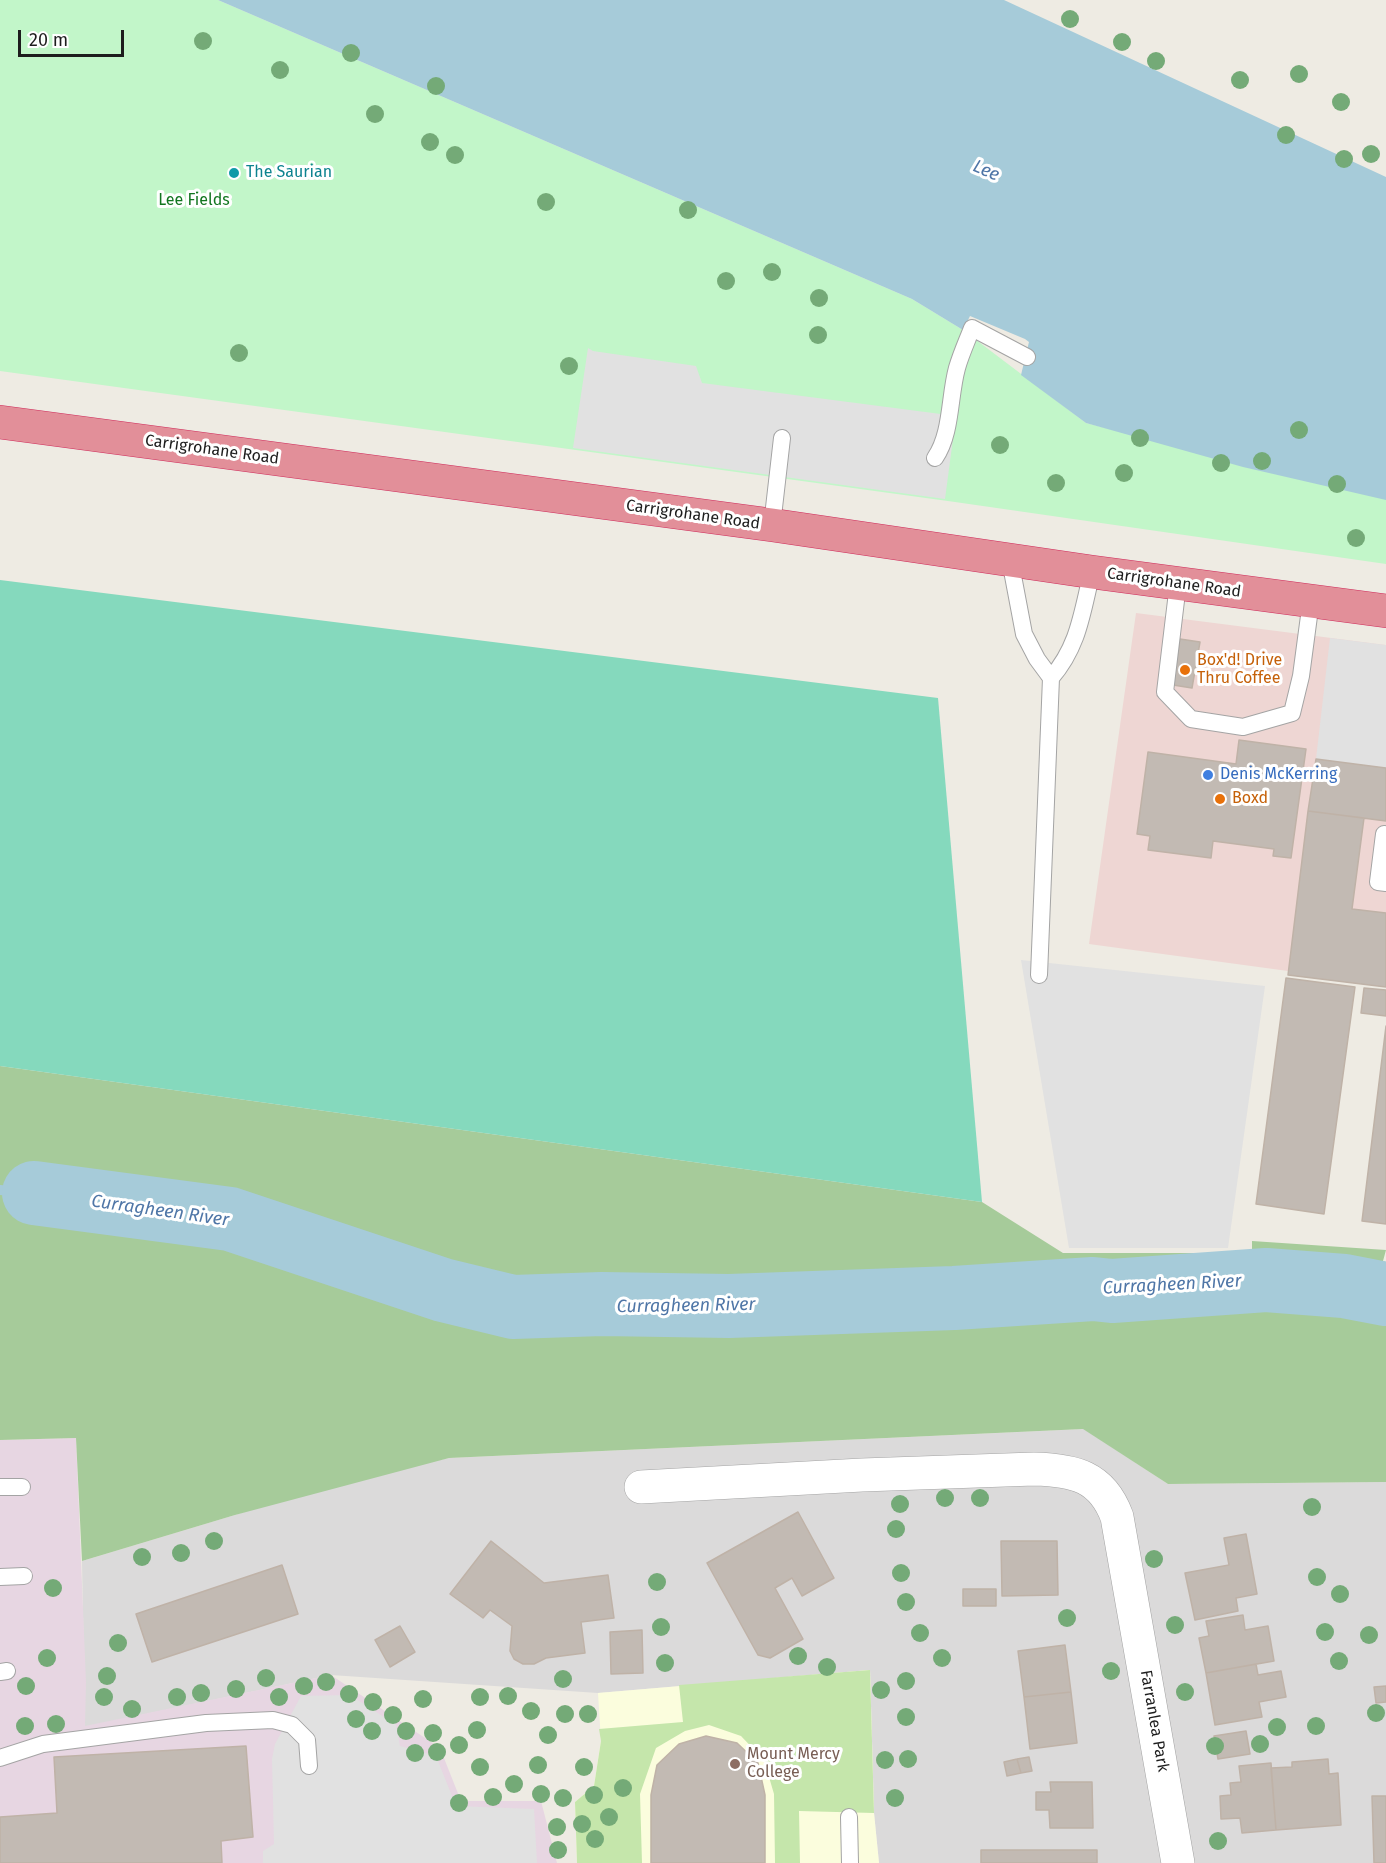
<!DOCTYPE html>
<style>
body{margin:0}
#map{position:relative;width:1386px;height:1863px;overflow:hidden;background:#eeebe3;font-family:"Fira Sans",sans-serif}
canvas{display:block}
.scale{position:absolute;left:18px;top:30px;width:106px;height:27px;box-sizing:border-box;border:3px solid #1d1d1d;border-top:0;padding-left:8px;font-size:18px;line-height:21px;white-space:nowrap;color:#1d1d1d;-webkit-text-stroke:4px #fff;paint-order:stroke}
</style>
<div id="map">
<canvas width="1386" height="1863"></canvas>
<div class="scale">20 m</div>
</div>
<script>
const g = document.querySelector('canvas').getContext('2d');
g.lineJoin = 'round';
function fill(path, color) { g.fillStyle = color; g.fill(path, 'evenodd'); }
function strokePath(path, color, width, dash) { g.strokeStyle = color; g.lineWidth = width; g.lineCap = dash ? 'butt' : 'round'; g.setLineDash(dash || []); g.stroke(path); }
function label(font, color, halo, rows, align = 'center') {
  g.font = font + ' "Fira Sans",sans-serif'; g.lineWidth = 6; g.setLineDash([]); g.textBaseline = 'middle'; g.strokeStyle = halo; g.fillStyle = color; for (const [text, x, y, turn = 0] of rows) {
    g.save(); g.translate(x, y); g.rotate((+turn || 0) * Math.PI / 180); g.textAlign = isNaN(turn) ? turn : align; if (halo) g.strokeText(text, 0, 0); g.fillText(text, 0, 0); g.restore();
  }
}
fill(new Path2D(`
 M1084,1429L1168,1484L1386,1482V1863H879L874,1813L870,1670L598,1693L331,1675L85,1727L82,1561L235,1515L337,1481L449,1458Z`), '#dbdada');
fill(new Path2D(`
 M1136,613L1386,645V987L1288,971L1089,944Z`), '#eed6d3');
fill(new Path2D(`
 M76,1438L86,1682L85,1726L331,1675L440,1748L461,1801H541L557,1863H0V1440Z`), '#e7d6e2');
fill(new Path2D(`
 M870,1670L874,1813L879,1863H577L575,1802L594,1786L601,1741L598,1693Z`), '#fbfddd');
fill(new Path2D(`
 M870,1670L874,1813L799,1811L800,1863H775L774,1794L764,1760L741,1736L709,1725L685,1731L656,1748L640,1794L642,1863H577L575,1802L594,1786L601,1741L599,1729L683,1722L679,1685Z`), '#c5e6ab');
fill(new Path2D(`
 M0,1066L982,1202L1063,1253H1252V1241L1386,1250L1383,1261L1386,1262V1482L1168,1484L1083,1429L449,1458L235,1515L82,1561L76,1438L0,1440Z`), '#a6cb9a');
fill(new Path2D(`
 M0,0H218L912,299L963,330L1086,423L1386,499V564L955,502L0,371Z`), '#c2f6c9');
fill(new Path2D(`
 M0,580L938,698L982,1202L0,1066Z`), '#85d9bd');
fill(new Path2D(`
 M588,348L593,351L696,366L702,383L956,416L945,499L573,448Z
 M1330,638L1386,645V768L1316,759Z
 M1021,960L1265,986L1228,1248H1069Z
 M350,1695L396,1725L400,1746L436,1756L456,1806L534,1809L537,1863H263V1851L274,1844L272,1759L275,1744L301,1696Z`), '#e1e1e1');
fill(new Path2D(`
 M218,0H1004L1386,177V500L1243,467L1086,423L1021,375L1029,342L1025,339L970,316L963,330L912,299Z`), '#a6cbd9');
strokePath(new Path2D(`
 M0,1190L34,1193`), '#a6cbd9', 10);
strokePath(new Path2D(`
 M34,1193L230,1219L443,1290L513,1307L602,1304L729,1306L954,1298L1093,1289L1112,1291L1266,1280L1344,1286L1386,1294`), '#a6cbd9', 64);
const building = new Path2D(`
 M1180,639L1200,642L1192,688L1173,685Z
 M1239,740L1306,749L1291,858L1273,856L1274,849L1213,841L1211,858L1148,850L1150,836L1137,834L1148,752L1236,764Z
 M1316,759L1386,768V821L1308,811Z
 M1308,811L1364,818L1352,909L1386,913V987L1288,975Z
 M1286,978L1355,987L1324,1214L1256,1204Z
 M1364,988L1386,990V1016L1361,1013Z
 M1386,1026V1224L1362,1221Z
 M798,1512L834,1578L802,1596L792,1578L775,1588L803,1639L770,1658L758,1655L707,1563Z
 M1246,1534L1257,1594L1236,1598L1238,1611L1195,1620L1185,1573L1229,1565L1224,1538Z
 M491,1541L544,1583L608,1575L614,1618L581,1622L585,1653L546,1658L534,1664H523L514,1659L510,1651L512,1626L490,1610L483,1618L450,1594Z
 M1001,1541H1057L1058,1595L1002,1596Z
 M282,1565L298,1614L152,1662L136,1614Z
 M963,1589H996V1606H963Z
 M1243,1615L1245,1630L1268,1626L1274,1661L1206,1673L1199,1638L1209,1636L1206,1621Z
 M400,1626L415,1652L390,1667L375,1640Z
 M642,1630L643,1673L611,1674L610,1632Z
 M1065,1645L1071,1692L1024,1697L1018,1651Z
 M1256,1664L1258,1675L1281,1671L1286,1697L1259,1702L1262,1717L1215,1725L1206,1673Z
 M1386,1686V1702L1376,1703L1374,1687Z
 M1071,1692L1077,1743L1030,1749L1024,1697Z
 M1246,1731L1250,1754L1218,1759L1214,1736Z
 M706,1736L737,1743L758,1763L765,1795V1863H651V1795L657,1765L679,1744Z
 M246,1746L253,1837L221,1841L222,1863H0V1817L57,1813L54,1757Z
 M1029,1757L1032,1771L1021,1773L1017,1759Z
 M1017,1759L1021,1773L1007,1776L1004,1762Z
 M1328,1759L1329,1774L1338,1773L1341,1825L1276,1830L1271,1768L1292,1767V1762Z
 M1271,1763L1276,1830L1242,1833L1240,1818L1221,1819L1220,1796L1231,1795L1230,1783L1241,1782L1239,1766Z
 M1050,1782H1092L1093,1828H1050L1049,1810H1036V1792H1051Z
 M1372,1796H1386V1863H1374Z
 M981,1850H1097V1863H981Z`);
fill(building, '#c2bab3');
strokePath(building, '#bfb2a7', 1.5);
const lane = new Path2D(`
 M935,458C952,433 949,397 957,368C961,354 967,341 972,328L1027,357
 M772,525L782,438
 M1010,560L1024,634L1037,659L1051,678
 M1178,584L1165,692L1191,719L1243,727L1292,713L1301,676L1311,601
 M1384,834L1378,882L1386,883
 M1039,975L1051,678C1079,646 1082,612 1092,572
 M0,1487H22
 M0,1577L24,1576
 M0,1672L7,1671
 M0,1758L43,1744L206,1723L273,1720L292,1725L307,1740L309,1766
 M849,1817L850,1863`);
const street = new Path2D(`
 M641,1487L862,1475L1034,1469C1074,1470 1102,1476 1117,1517L1178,1863`);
const highway = new Path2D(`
 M0,422L772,525L1092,572L1386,611`);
strokePath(lane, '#a4a4a4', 18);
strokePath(street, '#a4a4a4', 34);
strokePath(highway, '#cf2d5c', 34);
strokePath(lane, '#fff', 16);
strokePath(street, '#fff', 33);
strokePath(highway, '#e28f99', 33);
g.fillStyle = '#74aa77';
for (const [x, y] of [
 [1070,19],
 [203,41],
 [1122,42],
 [351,53],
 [1156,61],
 [280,70],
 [1299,74],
 [1240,80],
 [436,86],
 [1341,102],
 [375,114],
 [1286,135],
 [430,142],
 [1371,154],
 [455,155],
 [1344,159],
 [546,202],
 [688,210],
 [772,272],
 [726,281],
 [819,298],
 [818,335],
 [239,353],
 [569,366],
 [1299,430],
 [1140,438],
 [1000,445],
 [1262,461],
 [1221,463],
 [1124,473],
 [1056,483],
 [1337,484],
 [1356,538],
 [945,1498],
 [980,1498],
 [900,1504],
 [1312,1507],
 [896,1529],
 [214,1541],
 [181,1553],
 [142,1557],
 [1154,1559],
 [901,1573],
 [1317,1577],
 [657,1582],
 [53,1588],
 [1340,1594],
 [906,1602],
 [1067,1618],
 [1175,1625],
 [661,1627],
 [1325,1632],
 [920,1633],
 [1369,1635],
 [118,1643],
 [798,1656],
 [47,1658],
 [942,1658],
 [1339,1661],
 [665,1663],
 [827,1667],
 [1111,1671],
 [107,1676],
 [266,1678],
 [563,1679],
 [906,1681],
 [326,1682],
 [26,1686],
 [304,1686],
 [236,1689],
 [881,1690],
 [1185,1692],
 [201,1693],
 [349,1694],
 [508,1696],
 [104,1697],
 [177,1697],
 [279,1697],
 [480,1697],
 [423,1699],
 [373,1702],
 [132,1709],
 [531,1711],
 [1376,1713],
 [565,1714],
 [588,1714],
 [393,1715],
 [906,1717],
 [356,1719],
 [56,1724],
 [25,1726],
 [1316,1726],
 [1277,1727],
 [477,1730],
 [372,1731],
 [406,1731],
 [433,1733],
 [548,1735],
 [1260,1744],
 [459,1745],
 [1215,1746],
 [437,1752],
 [415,1753],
 [908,1759],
 [885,1760],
 [538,1765],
 [480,1767],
 [584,1767],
 [514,1784],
 [623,1788],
 [541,1794],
 [594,1795],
 [493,1797],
 [563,1798],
 [895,1798],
 [459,1803],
 [609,1817],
 [582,1824],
 [557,1827],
 [595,1839],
 [1218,1841],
 [558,1850]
]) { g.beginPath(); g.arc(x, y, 9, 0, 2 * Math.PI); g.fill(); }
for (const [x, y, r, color] of [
 [234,173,6,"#0f9aa8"],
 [1185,670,6,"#e8710a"],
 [1208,775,6,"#3f7fe0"],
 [1220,799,6,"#e8710a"],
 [735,1764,6,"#8d6e63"]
]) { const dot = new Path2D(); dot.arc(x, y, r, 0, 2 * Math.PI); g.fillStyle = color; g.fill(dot); strokePath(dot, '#fff', 2); }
label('16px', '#0d838f', '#fff', [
 ["The Saurian",246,173]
], 'left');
label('16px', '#11751f', '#fff', [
 ["Lee Fields",194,201]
]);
label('16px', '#1d1d1d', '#fff', [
 ["Carrigrohane Road",212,450,8],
 ["Carrigrohane Road",693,515,8],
 ["Carrigrohane Road",1174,583,8],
 ["Farranlea Park",1154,1721,80]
]);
label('16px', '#c56008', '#fff', [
 ["Box'd! Drive",1197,661],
 ["Thru Coffee",1197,679],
 ["Boxd",1232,799]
], 'left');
label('16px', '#366cbe', '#fff', [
 ["Denis McKerring",1220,775]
], 'left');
label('16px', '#785e54', '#fff', [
 ["Mount Mercy",747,1755],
 ["College",747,1773]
], 'left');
label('italic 18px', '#4f76a7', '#fff', [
 ["Lee",986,171,23],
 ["Curragheen River",160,1211,8],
 ["Curragheen River",1172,1285,-3],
 ["Curragheen River",686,1306,-1]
]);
</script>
